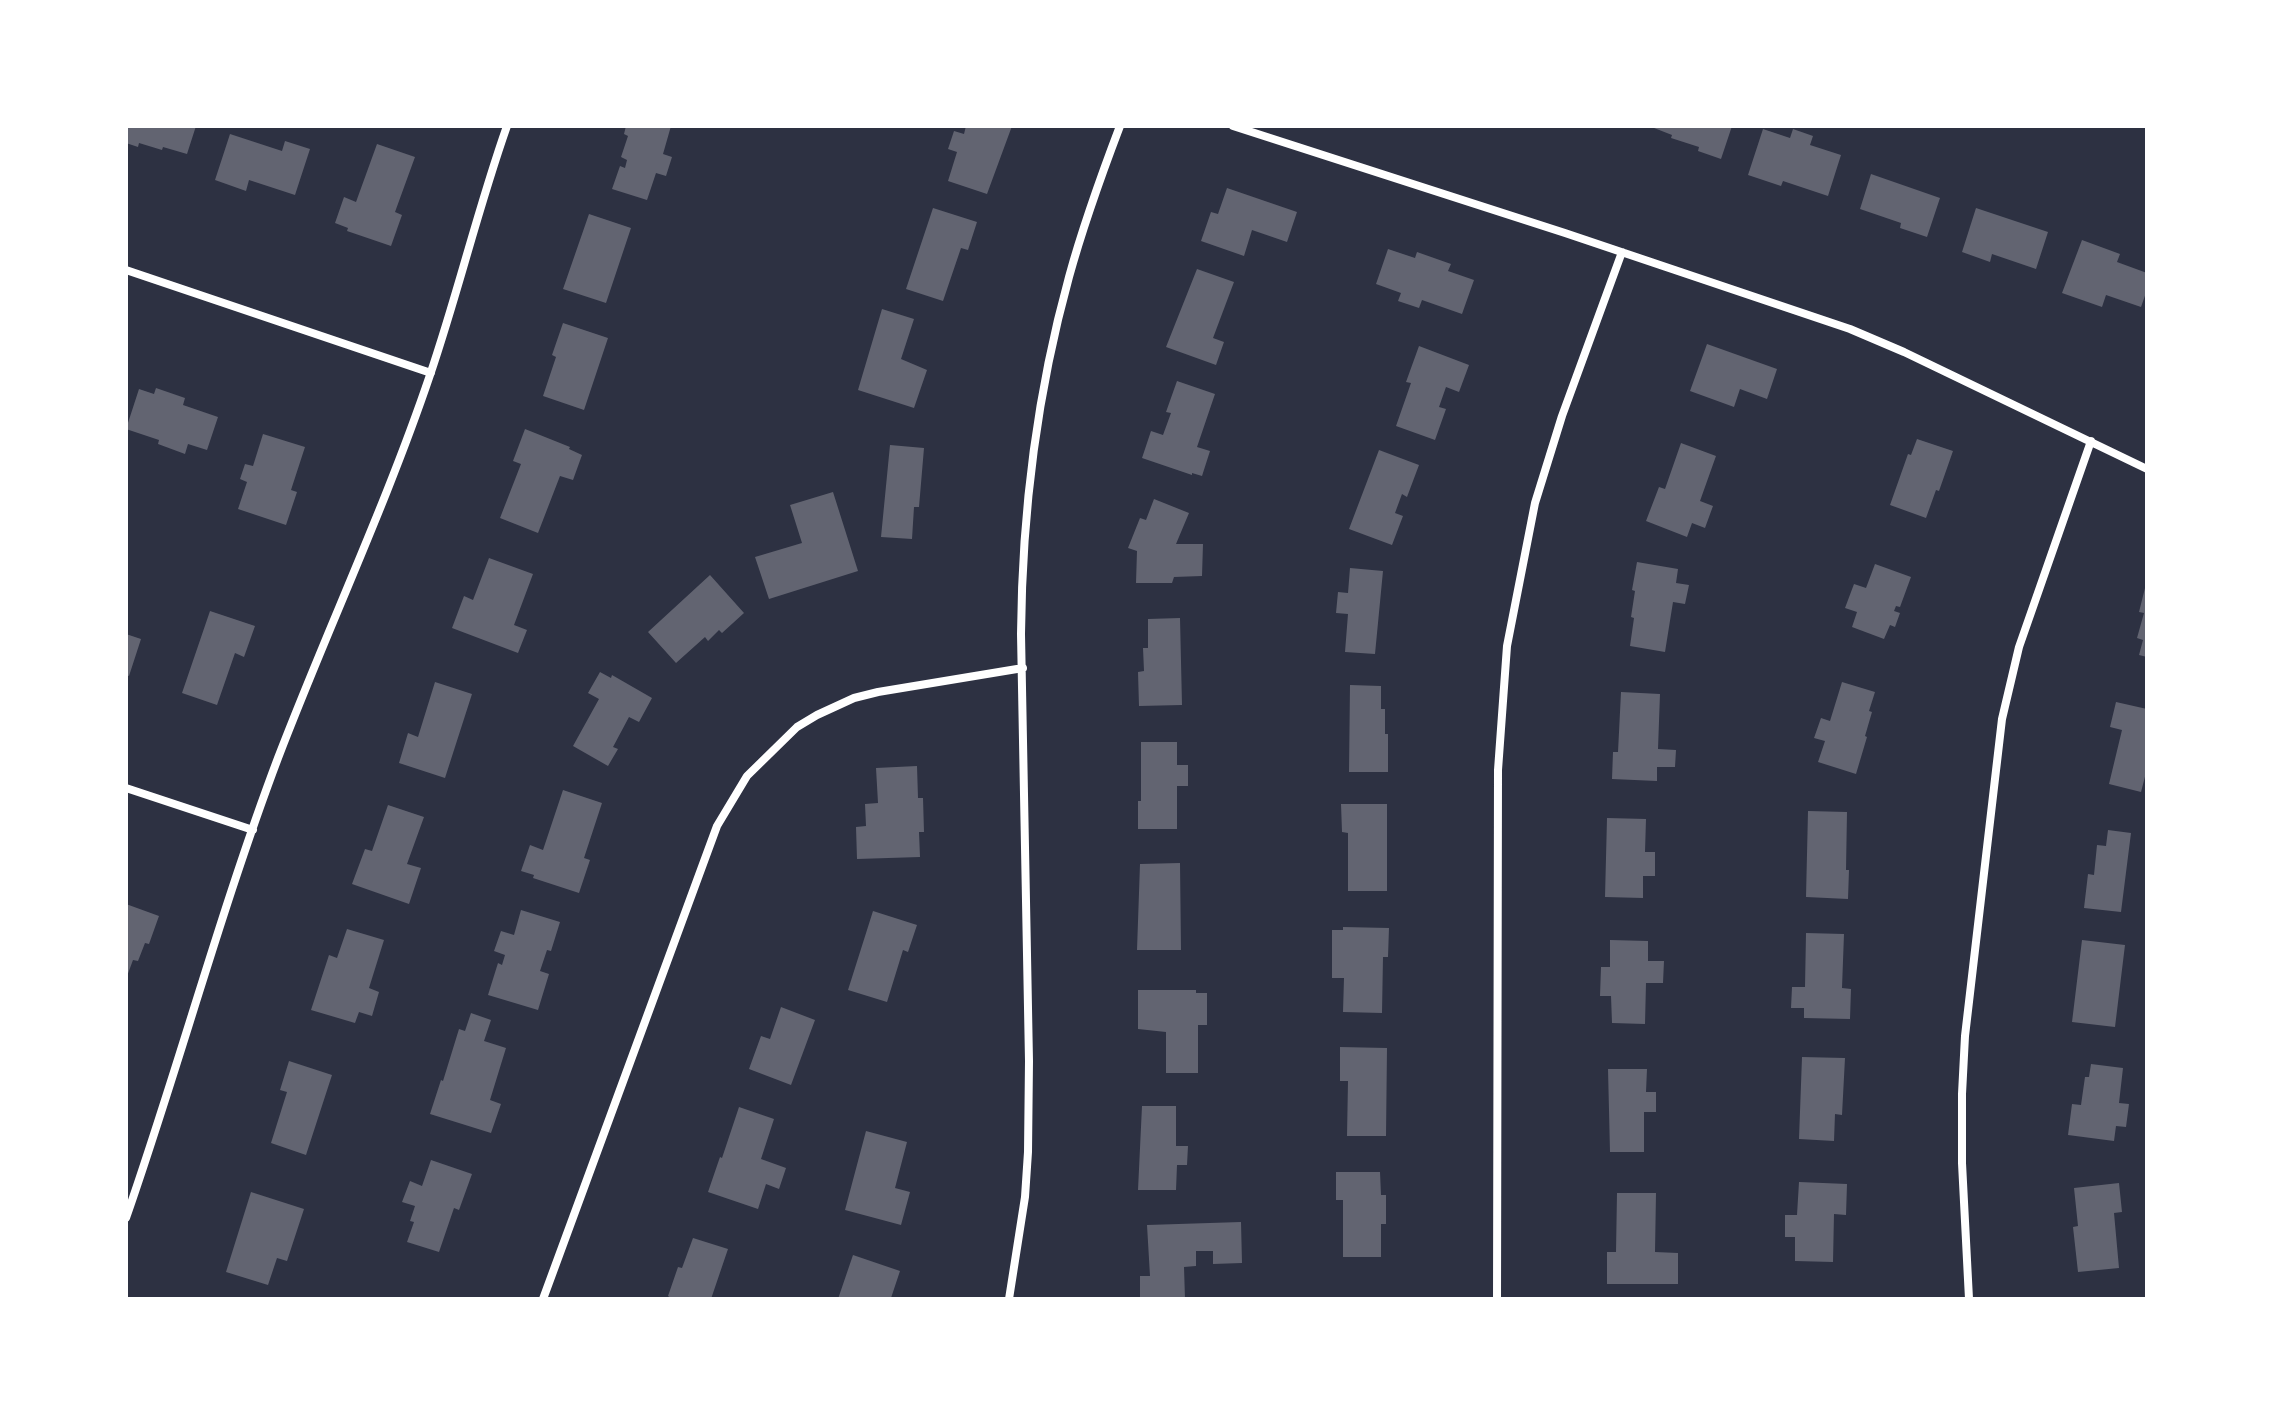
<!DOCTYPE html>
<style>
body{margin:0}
#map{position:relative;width:2273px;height:1425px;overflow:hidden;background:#2d3142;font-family:"Work Sans",sans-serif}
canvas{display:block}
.frame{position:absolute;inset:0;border:128px solid #fff;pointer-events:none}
</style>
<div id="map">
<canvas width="2273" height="1425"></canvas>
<div class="frame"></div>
</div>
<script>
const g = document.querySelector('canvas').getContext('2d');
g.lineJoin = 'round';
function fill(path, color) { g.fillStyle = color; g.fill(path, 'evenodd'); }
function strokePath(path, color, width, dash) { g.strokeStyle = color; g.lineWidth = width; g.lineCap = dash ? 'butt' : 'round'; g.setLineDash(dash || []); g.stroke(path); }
fill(new Path2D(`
 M126,126H196L187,154L163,147L162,150L139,143L138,147L126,143Z
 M626,126H671L663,154L672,157L666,176L656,173L647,200L612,189L620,166L625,168L627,160L621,157L628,136L624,134Z
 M966,126H1012L987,194L948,181L957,152L948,149L954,131L964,134Z
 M1649,126H1732L1721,159L1698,151L1699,147L1671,138L1672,135Z
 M1763,129L1790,138L1793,129L1813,136L1810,145L1841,155L1828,196L1783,181L1781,186L1748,175Z
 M230,134L282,151L285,141L310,149L295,195L249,180L246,191L215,180Z
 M377,144L415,157L395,212L402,215L391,246L347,231L348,228L335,223L344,197L356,202Z
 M1871,174L1940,198L1927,237L1900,228L1901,223L1860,209Z
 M1227,188L1297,212L1287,242L1252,230L1244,256L1201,241L1211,212L1218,214Z
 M933,208L977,222L968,250L961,248L943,301L906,289Z
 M1976,208L2048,232L2036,269L1992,254L1990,262L1962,252Z
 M589,214L631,228L606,303L563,289Z
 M2082,240L2120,254L2117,262L2147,273V290L2141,307L2106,295L2102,307L2062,293Z
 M1388,249L1415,258L1417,252L1451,264L1448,271L1474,280L1462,314L1422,300L1419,308L1398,301L1401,293L1376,284Z
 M1197,269L1234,282L1213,338L1224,342L1216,365L1166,347Z
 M882,309L914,319L901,359L927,370L914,408L858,390Z
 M563,323L608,338L584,410L543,396L556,357L552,355Z
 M1707,344L1777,369L1767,399L1740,389L1734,407L1690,391Z
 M1419,346L1469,365L1459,392L1446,387L1439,407L1446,409L1435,440L1396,426L1411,383L1406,382Z
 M1177,381L1215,394L1197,447L1210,451L1202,476L1192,473V475L1142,458L1151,431L1163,435L1171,413L1166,412Z
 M156,388L185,398L183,405L218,417L207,450L188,444L185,454L158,444L159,440L126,429L139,389L154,394Z
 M525,429L570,447L569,449L582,455L573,480L560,476L538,533L500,518L521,464L513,461Z
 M263,434L305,447L291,490L297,492L286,525L238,509L247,482L240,479L245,464L253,466Z
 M1917,439L1953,451L1939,491L1936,490L1926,518L1890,505L1908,454L1911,455Z
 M1681,443L1716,456L1700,501L1713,506L1705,528L1692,523L1687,537L1646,521L1659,487L1665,489Z
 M890,445L924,448L919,507H914L912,539L881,537Z
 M1379,450L1419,465L1407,497L1402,494L1395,513L1403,516L1392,545L1349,529Z
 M833,492L858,571L769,599L755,557L802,543L790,505Z
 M1154,499L1189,513L1176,544H1203L1202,576L1174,577L1172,583H1136L1137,551L1128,548L1140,518L1146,520Z
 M489,558L533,574L514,625L527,630L518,653L452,628L464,596L473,600Z
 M1637,562L1678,569L1676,583L1689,585L1685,604L1673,602L1665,652L1630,646L1634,618L1631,617L1635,591L1632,590Z
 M1875,564L1911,577L1900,607L1896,606L1894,611L1900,613L1895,627L1890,625L1884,639L1852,627L1857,612L1845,608L1854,584L1866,588Z
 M1350,568L1383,571L1375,654L1345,652L1348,614L1336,613L1338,592L1348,593Z
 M710,575L744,613L722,633L719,630L708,641L705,637L676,663L648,632Z
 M2146,584H2147V657L2139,655L2143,640L2137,638L2144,613L2139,612Z
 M210,611L255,626L244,657L235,653L217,705L182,693Z
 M1180,618L1182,705L1139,706L1138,672L1144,671L1143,648H1148V619Z
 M126,634L141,639L129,676L126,675Z
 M600,672L611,678L612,675L652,698L639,722L629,717L613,747L618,749L608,766L573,746L599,699L588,693Z
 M435,682L472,694L445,778L399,763L408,733L418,737Z
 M1842,682L1875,692L1869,711L1872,712L1865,736L1867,737L1856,774L1818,762L1825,741L1814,738L1821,718L1830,721Z
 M1350,685L1381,686V709H1385V734H1388V772H1349Z
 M1621,692L1660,694L1658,749L1676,750L1675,767H1657V781L1612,779L1613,752H1618Z
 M2116,702L2147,709V769L2141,792L2109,784L2122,730L2110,727Z
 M1141,742H1177V765H1188V786H1177V829H1138V801H1141Z
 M917,766L918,798H923L924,832H919L920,857L857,859L856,827L866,826L865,804L878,803L876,768Z
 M563,790L602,803L584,858L590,860L579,893L533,878L534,875L521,871L530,845L543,850Z
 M1341,804H1387V891H1348V833L1342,832Z
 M388,805L424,817L407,864L421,868L409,904L352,884L365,849L372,851Z
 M1808,811L1847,812L1846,870H1849L1848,899L1806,897Z
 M1607,818L1646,819L1645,852H1655V876H1643V898L1605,897Z
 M2108,830L2131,833L2121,912L2084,908L2088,874L2094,875L2097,845L2106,846Z
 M1180,863L1181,950H1137L1140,864Z
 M126,904L159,916L149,944L145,943L138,961L133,960L126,979Z
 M521,910L560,922L551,951L547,950L540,971L549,974L538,1010L488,995L498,963L502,965L505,955L494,951L501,931L514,935Z
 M873,911L917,925L908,952L903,950L887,1002L848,990Z
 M1343,927L1389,928L1388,957H1383L1382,1013L1343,1012L1344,978H1332V930H1343Z
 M347,929L384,940L369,988L379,992L372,1016L359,1012L355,1023L311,1010L329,955L337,958Z
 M1806,933L1844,934L1842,988L1851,989L1850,1019L1804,1018V1008H1791L1792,987H1805Z
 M1610,940L1648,941V961H1664L1663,983H1646L1645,1024L1612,1023L1611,996H1600L1601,967H1610Z
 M2082,940L2125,945L2115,1027L2072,1022Z
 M1138,990H1196V993H1207V1025H1198V1073H1166V1032L1138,1029Z
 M781,1007L815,1020L791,1085L749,1069L761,1036L770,1039Z
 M471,1013L491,1020L484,1041L506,1048L490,1100L501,1104L491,1133L430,1114L441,1080L443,1081L459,1029L465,1031Z
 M1340,1047L1387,1048L1386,1136H1347L1348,1081H1340Z
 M1802,1057L1845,1058L1842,1115L1835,1114L1834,1141L1799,1139Z
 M289,1061L332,1075L306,1155L271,1143L287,1092L280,1090Z
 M2091,1064L2123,1068L2119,1103L2129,1104L2126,1127L2116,1126L2114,1141L2068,1135L2072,1104L2081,1105L2085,1077H2089Z
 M1608,1069H1647L1646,1092H1656V1112H1644V1152H1610Z
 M1142,1106H1176V1146H1188L1187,1165H1177L1176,1190H1138Z
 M739,1107L774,1119L761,1159L786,1168L779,1189L766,1184L758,1209L708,1192L720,1157L722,1158Z
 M866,1131L907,1142L895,1188L910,1192L901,1225L845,1210Z
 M431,1160L472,1174L459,1210L454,1208L439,1252L407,1242L414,1222L410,1221L415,1206L402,1202L410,1181L422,1186Z
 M1336,1172H1380L1381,1195H1386V1224H1381V1257H1343V1200H1336Z
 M1799,1182L1847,1184L1846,1215L1834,1214L1833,1262L1795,1261V1237H1785V1215H1797Z
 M2119,1183L2122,1212L2114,1213L2119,1268L2078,1272L2073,1227L2078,1226L2074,1188Z
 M251,1192L304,1209L287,1261L277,1258L268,1285L226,1272Z
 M1617,1193H1656L1655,1252L1678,1253V1284H1607V1252H1616Z
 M1241,1222L1242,1263L1213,1264V1251H1196V1266L1184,1267L1185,1299H1140V1276H1150L1147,1225Z
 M693,1238L728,1249L711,1299H672L668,1296L678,1267L682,1268Z
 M853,1255L900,1271L891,1298L838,1299Z`), '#626471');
strokePath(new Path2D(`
 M1233,126L1565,233L1850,329L1904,352L2147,469
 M126,270L431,373
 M126,788L253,830
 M126,1218C179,1066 221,909 278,758C327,630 386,505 430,375C458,293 478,208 507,126
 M543,1299L717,826L747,776L797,727L817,715L854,698L878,692L1023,668
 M1009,1299L1025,1197L1028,1152L1029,1061L1021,634C1022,514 1037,393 1069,277C1083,226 1101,176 1120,126
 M1497,1299L1498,770L1507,646L1535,503L1562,416L1622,252
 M1969,1299L1962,1163V1094L1965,1036L2002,719L2019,647L2091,441`), '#fff', 8);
</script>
